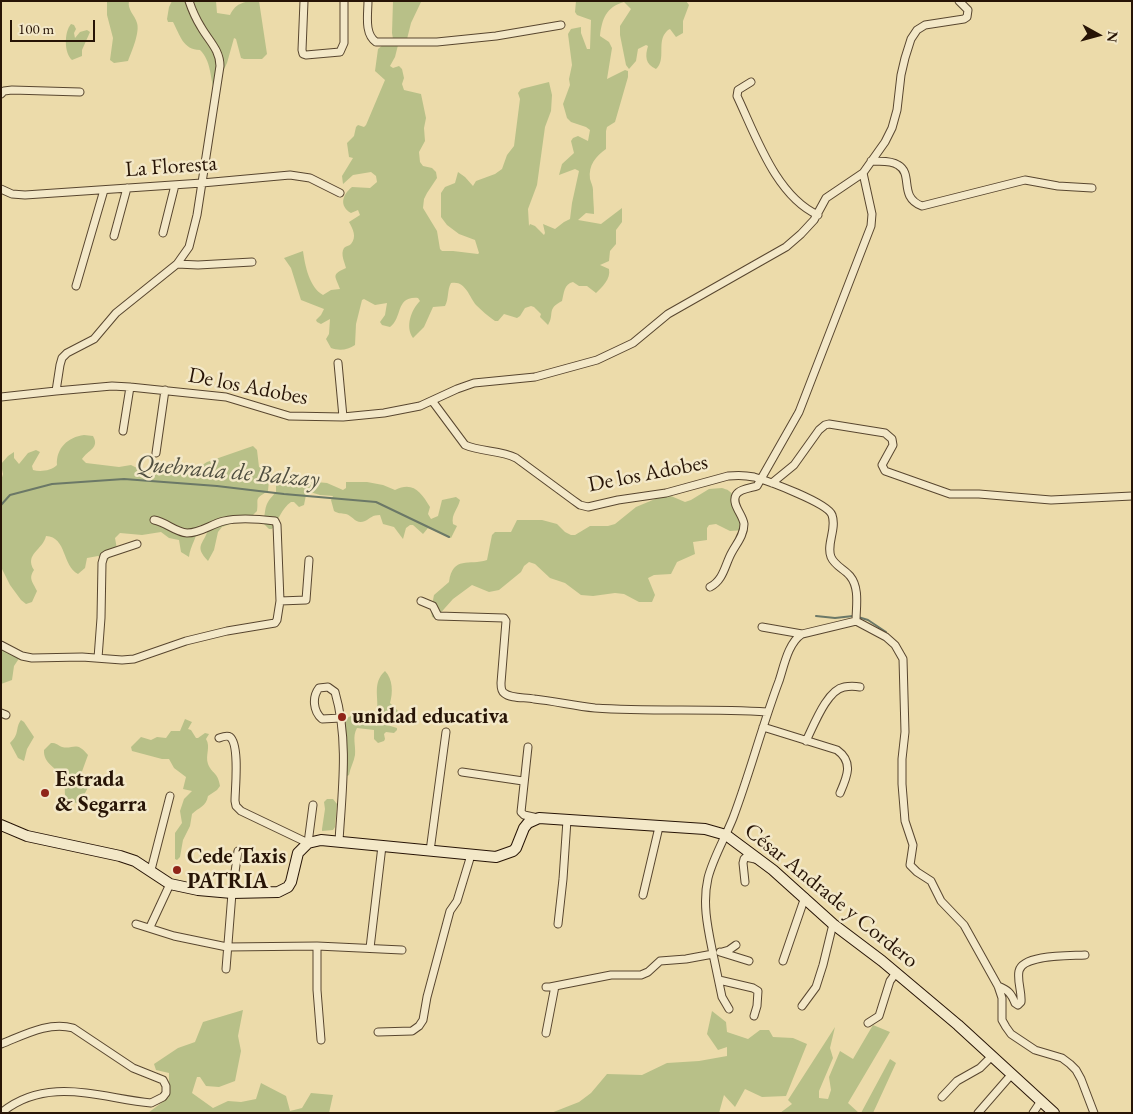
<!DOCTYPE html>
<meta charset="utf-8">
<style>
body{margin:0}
#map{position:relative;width:1133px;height:1114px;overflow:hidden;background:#ecdbaa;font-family:"EB Garamond",serif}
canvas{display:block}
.frame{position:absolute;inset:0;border:2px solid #271406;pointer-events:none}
.north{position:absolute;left:1073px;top:10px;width:50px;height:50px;-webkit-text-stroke:4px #f3e8c8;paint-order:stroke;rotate:97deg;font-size:14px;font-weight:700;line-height:20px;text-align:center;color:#271406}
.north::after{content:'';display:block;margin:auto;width:18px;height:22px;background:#271406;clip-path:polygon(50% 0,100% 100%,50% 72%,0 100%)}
.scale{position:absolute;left:10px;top:20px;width:85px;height:22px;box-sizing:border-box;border:2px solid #271406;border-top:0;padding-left:6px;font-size:15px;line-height:18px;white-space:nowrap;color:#271406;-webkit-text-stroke:4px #f3e8c8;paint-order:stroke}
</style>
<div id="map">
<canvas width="1133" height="1114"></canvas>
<div class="frame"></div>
<div class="north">N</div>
<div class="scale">100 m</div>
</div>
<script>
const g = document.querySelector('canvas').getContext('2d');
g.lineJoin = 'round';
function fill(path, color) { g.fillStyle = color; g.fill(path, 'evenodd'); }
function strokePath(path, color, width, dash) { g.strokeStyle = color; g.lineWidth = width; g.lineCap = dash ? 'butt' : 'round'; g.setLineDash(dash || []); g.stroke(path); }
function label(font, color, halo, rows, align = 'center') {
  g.font = font + ' "EB Garamond",serif'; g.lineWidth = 5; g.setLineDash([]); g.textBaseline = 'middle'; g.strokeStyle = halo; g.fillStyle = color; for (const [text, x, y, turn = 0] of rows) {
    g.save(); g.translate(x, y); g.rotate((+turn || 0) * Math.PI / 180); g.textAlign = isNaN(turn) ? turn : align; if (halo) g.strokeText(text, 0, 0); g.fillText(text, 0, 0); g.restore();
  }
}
fill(new Path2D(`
 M107,1H129C127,10 135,15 137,23C140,32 132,51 128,61L114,63L110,60L113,38L107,15Z
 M172,1H216L217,13L230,15C236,2 246,1 259,1L267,54L262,59H244L241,58L236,39L234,38L227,63L214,90C210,76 211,61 200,50C183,50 180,35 173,22H168L167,19L169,7Z
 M393,1L421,2L411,23L407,39H393L392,33Z
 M576,1H686L689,5L683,21V33L676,37L670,29L668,30C666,32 664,34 663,37C659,47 665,61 656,69C645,64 645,56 648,46L646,45L638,49L636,61L629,69L626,65L620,35V26L631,9L624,2C606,7 602,19 600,36L609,42L612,48L607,79L625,70L628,71V77L615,122L607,127L606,131V149C596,156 588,165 590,179C591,183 593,186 593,190C593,199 594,206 594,214L586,213L578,220L601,224L622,208V222L616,230V244L610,251L609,261L600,265L609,269C611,279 602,287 596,293L587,286H579L573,282C564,284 564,293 562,301C546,309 555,314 548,325L540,317L541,314L534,307L531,306L525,308L520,316L517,318L504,314L498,321H495C488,316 482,311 476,305C469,296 465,280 451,283C447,290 449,299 445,306L433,307L424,327L413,338C405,327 411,310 420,301L418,298C395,296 403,318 390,327L382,325L380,322L385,315L387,303L375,305L364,299L362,300L356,324L355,345C348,350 339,351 331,348L326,339L329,334L330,319L321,324L317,322L316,320L321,315L324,309L301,300L291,268L284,258L303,251C305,265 309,287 323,295L331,290L340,289C335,275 331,275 346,268C345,263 340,254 344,248C346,246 349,246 351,244C357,237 353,229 349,222L360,215L358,210L351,213C339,206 342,195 352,187L370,188L377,182L376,176L371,172L353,175L343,184L342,176L353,158L349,157L347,143L354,136L356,127L358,125L364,127L366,125L385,80L375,71L378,49L384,44L398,45L395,57L390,66L393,68L399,66L402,69L404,78L402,84L404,90L421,94L426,118L424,128L425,141L419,152L420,162L423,166L432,168L436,172L437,178L427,193L424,199L423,208L437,231L440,249L442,251H453L478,254L479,253L475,240L459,234L447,225L441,217V193L445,187L455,183L458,172L465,177L473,186L476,181L495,174L502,169L507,155L514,146L520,99L518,93L521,89L549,82L552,95L551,111L545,127L537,185L528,209L529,226L530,224L535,226L544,235L545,233L543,224L555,229L564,222L570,219L572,203L579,171L575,169L559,175L562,164L574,153L571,141L573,138L578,136L588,141L590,130L586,127L571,122L567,118L563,104L570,85L569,79L572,65L568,34L571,29L581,27V33L587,49H590L591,20L577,15L575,12Z
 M71,24L74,25L76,29L74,33L75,38L80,32L87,30L90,32L82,50V56L72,60C64,53 64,32 71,24Z
 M84,435L93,436C100,448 88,450 82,459L86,463L119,467L131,465L139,469L140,476L143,478L146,477C151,473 163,466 170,467C174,468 177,472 180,474L196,469L207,462L253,446L257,450L259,467L273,471L269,480L268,491C253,500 259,498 257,511L252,516L222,527L218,532L214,550L208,561C194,546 203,545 208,530L202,525L198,526C198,536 190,546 189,557L181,552L179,540L169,538L161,532L142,535L120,533L115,538L117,549L107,561L98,556L87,558L85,568L78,574C62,566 67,537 46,536C43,550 24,554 34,570C28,579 33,582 37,591L32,602L26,604L21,600L10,585L1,567V481L3,474L1,464L8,456L14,452V458L19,464L28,453L36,450L40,452L32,466L33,470C40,472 51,471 57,465C56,448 68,437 84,435Z
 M284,472L291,479L298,476L306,481L327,483L343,490L346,488V482H367L383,485L395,490C413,481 421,492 430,507L428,514L431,519L438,516L442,500L456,497L460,500C458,509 451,514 453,524L457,526L451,538L428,528L423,534L413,525H410L406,528L403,539L394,527L383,524L380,515C372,515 371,518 365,521C356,525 353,516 346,514C340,513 339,514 334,511L331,500L333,496L320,495L310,492L306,495L304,505L299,507L294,502H291C281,509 279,520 272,529H269L263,523C267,506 263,506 276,492V482Z
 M722,488C724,489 727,489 729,491C737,497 751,521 745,530L730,531L716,524L709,525L707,528V540L693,542L695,554L677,562L671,574L654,575L648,578L655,595L652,602H639L624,594L615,593L593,596L581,595L565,583L550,578L535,564L529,562L524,566L521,572L499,590L489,592L472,585L453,599L436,618L432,617L431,610L434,595L449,582C453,555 469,566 487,560L492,535L495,532H511L517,520H542L557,524L565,532L571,535H575L590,526H608L615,524L636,507L660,497L671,496L685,502L691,500L709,489Z
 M1,645L20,657L14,666L12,680L1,684Z
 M385,671C393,679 393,693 390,703L401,714L396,720H387L384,724L397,728V730L394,733L386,732L384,734L385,739L384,741L378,743L374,739V730L357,728C352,737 356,745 355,755C354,762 350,768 349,775L347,776L345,719L353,715H373L377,712C379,697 372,683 385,671Z
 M185,719L192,722L188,729L191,730L196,738H198L205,733L209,734L206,739C211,747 205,755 208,764C212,774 218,772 220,786L217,790L208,796C206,807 199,807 192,814L190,826L183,840L180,857L177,860L175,859V833L182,823L180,811L184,799L192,791L183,789L186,777L174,768L169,759H162L132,751L131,747L141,737L151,740L157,737L166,738L171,731H180Z
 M21,720L24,722L34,737L27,749L24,761L18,758L10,743C20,734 15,728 21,720Z
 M51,743C57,743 57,745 62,747C73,750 76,740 88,755L80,777L82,779H86L89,785C88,788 81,801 78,803L68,802C62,794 67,786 64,777C56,768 43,763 44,750Z
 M327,799H333L337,804L335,827L333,830L322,831V829L325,809L324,802Z
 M243,1010L238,1036L241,1051L235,1081L219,1087L206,1086L200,1077H197L192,1093L213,1108L228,1101L241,1102L256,1099L261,1083L286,1096L290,1111L302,1108L311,1093L333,1095L329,1113H148L169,1097V1073L156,1070L154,1064L178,1048L195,1042L203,1022Z
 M712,1011L726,1022L727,1032L748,1039L760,1030H769L773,1037L793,1038L807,1044L786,1096L762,1097L745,1089L735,1107L724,1095L719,1113H551L579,1102L591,1093L607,1074L642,1075L667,1063L699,1061L727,1056V1047L718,1050L707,1034Z
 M873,1025L890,1032L848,1103L859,1113H780L792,1104L788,1100L835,1027L830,1048L833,1058L819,1091V1098L828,1099L831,1090L829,1077L840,1051L853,1059Z
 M890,1059L896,1063L873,1113H861Z`), '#b8c088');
strokePath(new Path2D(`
 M1,505L10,495L52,484L124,479L217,486L284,494L376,502L449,537
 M816,616L835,618L853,616
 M858,617L868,620L886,632`), '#6b7867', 2);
const street = new Path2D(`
 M304,1L302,50L303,54L306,55L340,52L344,43V1
 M368,1C368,14 364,34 376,42H437L496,36L561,25
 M751,82L738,90L737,96C756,136 776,196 818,215
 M1,94L4,91L12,90L80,92
 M871,161C880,162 890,160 898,165C914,174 898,197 922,206L1025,180L1058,186L1092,188
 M1,189L12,194L25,195L202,183L290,175L310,178L340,193
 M163,233L175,185
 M114,236L127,188
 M177,264L198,265L252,262
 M76,286L104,190
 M338,363L343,417
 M56,391L60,365L62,358L67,353L94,339L116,313L177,264L189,247L197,215L220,66C220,50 209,41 201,27C196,19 192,10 189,1
 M1,397L56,391L112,386L130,387L226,397L289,416L343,417L384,413L420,406L457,389L474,383L535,377L597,360L633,343L668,314L786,247L801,234L814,220L826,198L863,173L885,142L892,128L897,110L901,75L905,58L911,39L917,30L925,25L964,19L967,17L968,10L959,1
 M433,402L465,445C481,452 500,450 516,458L573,500L580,505L588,507L618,500L666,493L728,476C737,475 745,475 754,477C768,481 828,503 832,515C837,529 826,544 831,557C835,566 844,569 850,576C860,588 856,607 856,621
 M123,431L130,387
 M156,453L165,390
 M772,483L794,465L819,430L825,425L829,424L885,433L892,439L893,445L882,465L885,471L950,494H979L1051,500L1132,496
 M710,587C724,580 725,564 732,552C737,543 744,535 744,524C743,515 731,504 736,495C739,489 751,488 757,486L799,412L871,226L872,214L863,173
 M280,601L306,600L309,560
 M421,601L433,606L438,616L504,618L506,621L501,683C501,686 501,691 504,693C511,699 526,697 534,699C555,701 574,706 595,708C652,712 710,708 767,712
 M856,621L886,637L895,645L903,659L905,732L902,759V784L905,821L913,845L910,865L917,872L931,881L941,901L964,925L998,986L1002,998V1020L1006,1027L1011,1034L1035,1050L1062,1058L1070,1064L1076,1070L1081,1079L1094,1113
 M762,627L802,634
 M1,645L22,656L32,658L82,657L122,660L134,659L186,641L227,631L275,623L277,620L280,601L277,525L275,521C259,519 240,517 224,521C211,524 201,533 187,533C175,532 166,522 154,520
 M98,658L101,618L102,563L104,556L107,554L137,544
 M1,713L6,715
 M763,727L837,750C854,762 847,777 840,793
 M219,738C222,737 227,735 230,737C240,745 235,789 235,801L236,806L241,811L308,843L313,805
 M806,741C814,725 827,690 844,687C849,686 855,686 860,687
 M528,747L521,812L524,815L538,818
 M462,772L523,781
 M339,841C342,791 349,740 335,692L328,687L319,688C312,697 313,711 322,719L341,718
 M430,851L446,732
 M151,870L170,796
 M745,882L743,863L744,859L746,857L755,859
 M643,895L659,827
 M136,924L174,936L227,947L317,946L402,950
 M558,924L563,879L567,820
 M150,927L170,884
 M317,946V990L321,1040
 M370,948L382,846
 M720,952L749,961
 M722,952L729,950L736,945
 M713,954L722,997L729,1009
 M783,961L805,897
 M226,969L232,893L238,851
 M719,980L753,988L758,991L757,1006L754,1016
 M998,986C1008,990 1011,993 1015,1003L1018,1005L1021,1002C1022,992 1017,981 1019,971C1023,954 1071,956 1085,955
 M546,987H550L611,975H641L648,972L660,961L686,959L713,954C708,929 702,904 708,878C713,858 725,838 733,818C750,773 762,726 779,681C784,666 788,643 802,634L856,621
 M802,1006L816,987L823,965L833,924
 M868,1023L879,1016L890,981L896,973
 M378,1032L412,1031L419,1026L423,1020L427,997L450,911L457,901L471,855
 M546,1033L555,986
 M1,1044C24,1035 49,1021 73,1028L133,1068L163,1080L166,1086V1093L163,1097L151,1103C100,1098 47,1075 1,1113
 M942,1097L957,1081L980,1068L992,1056
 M978,1113L1011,1075
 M1033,1113L1041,1101`);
const secondary = new Path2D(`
 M1,825L27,836L120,856L135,861L170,884L198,890L232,893L278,892L288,887L291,882L298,853L308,843L321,840L496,857L513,851L516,848L524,828L528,823L539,818L705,829L726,835L773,870L833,924L882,961L958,1025L1054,1113`);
strokePath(street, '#58462f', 9);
strokePath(secondary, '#271406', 12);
strokePath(street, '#f3e8c8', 7);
strokePath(secondary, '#f3e8c8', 10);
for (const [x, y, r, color] of [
 [342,717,5,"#8f2418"],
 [45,793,5,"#8f2418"],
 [177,870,5,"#8f2418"]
]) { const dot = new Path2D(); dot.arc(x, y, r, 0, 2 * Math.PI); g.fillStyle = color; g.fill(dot); strokePath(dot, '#f3e8c8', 2); }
label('22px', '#271406', '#f3e8c8', [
 ["La Floresta",171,167,-4],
 ["De los Adobes",248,387,11],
 ["De los Adobes",648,474,-11],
 ["César Andrade y Cordero",831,896,39]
]);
label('bold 22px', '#271406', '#f3e8c8', [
 ["unidad educativa",352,717],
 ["Estrada",55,780],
 ["& Segarra",55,805],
 ["Cede Taxis",187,857],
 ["PATRIA",187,882]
], 'left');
label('italic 24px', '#4f4e3f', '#f3e8c8', [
 ["Quebrada de Balzay",228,472,5]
]);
</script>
